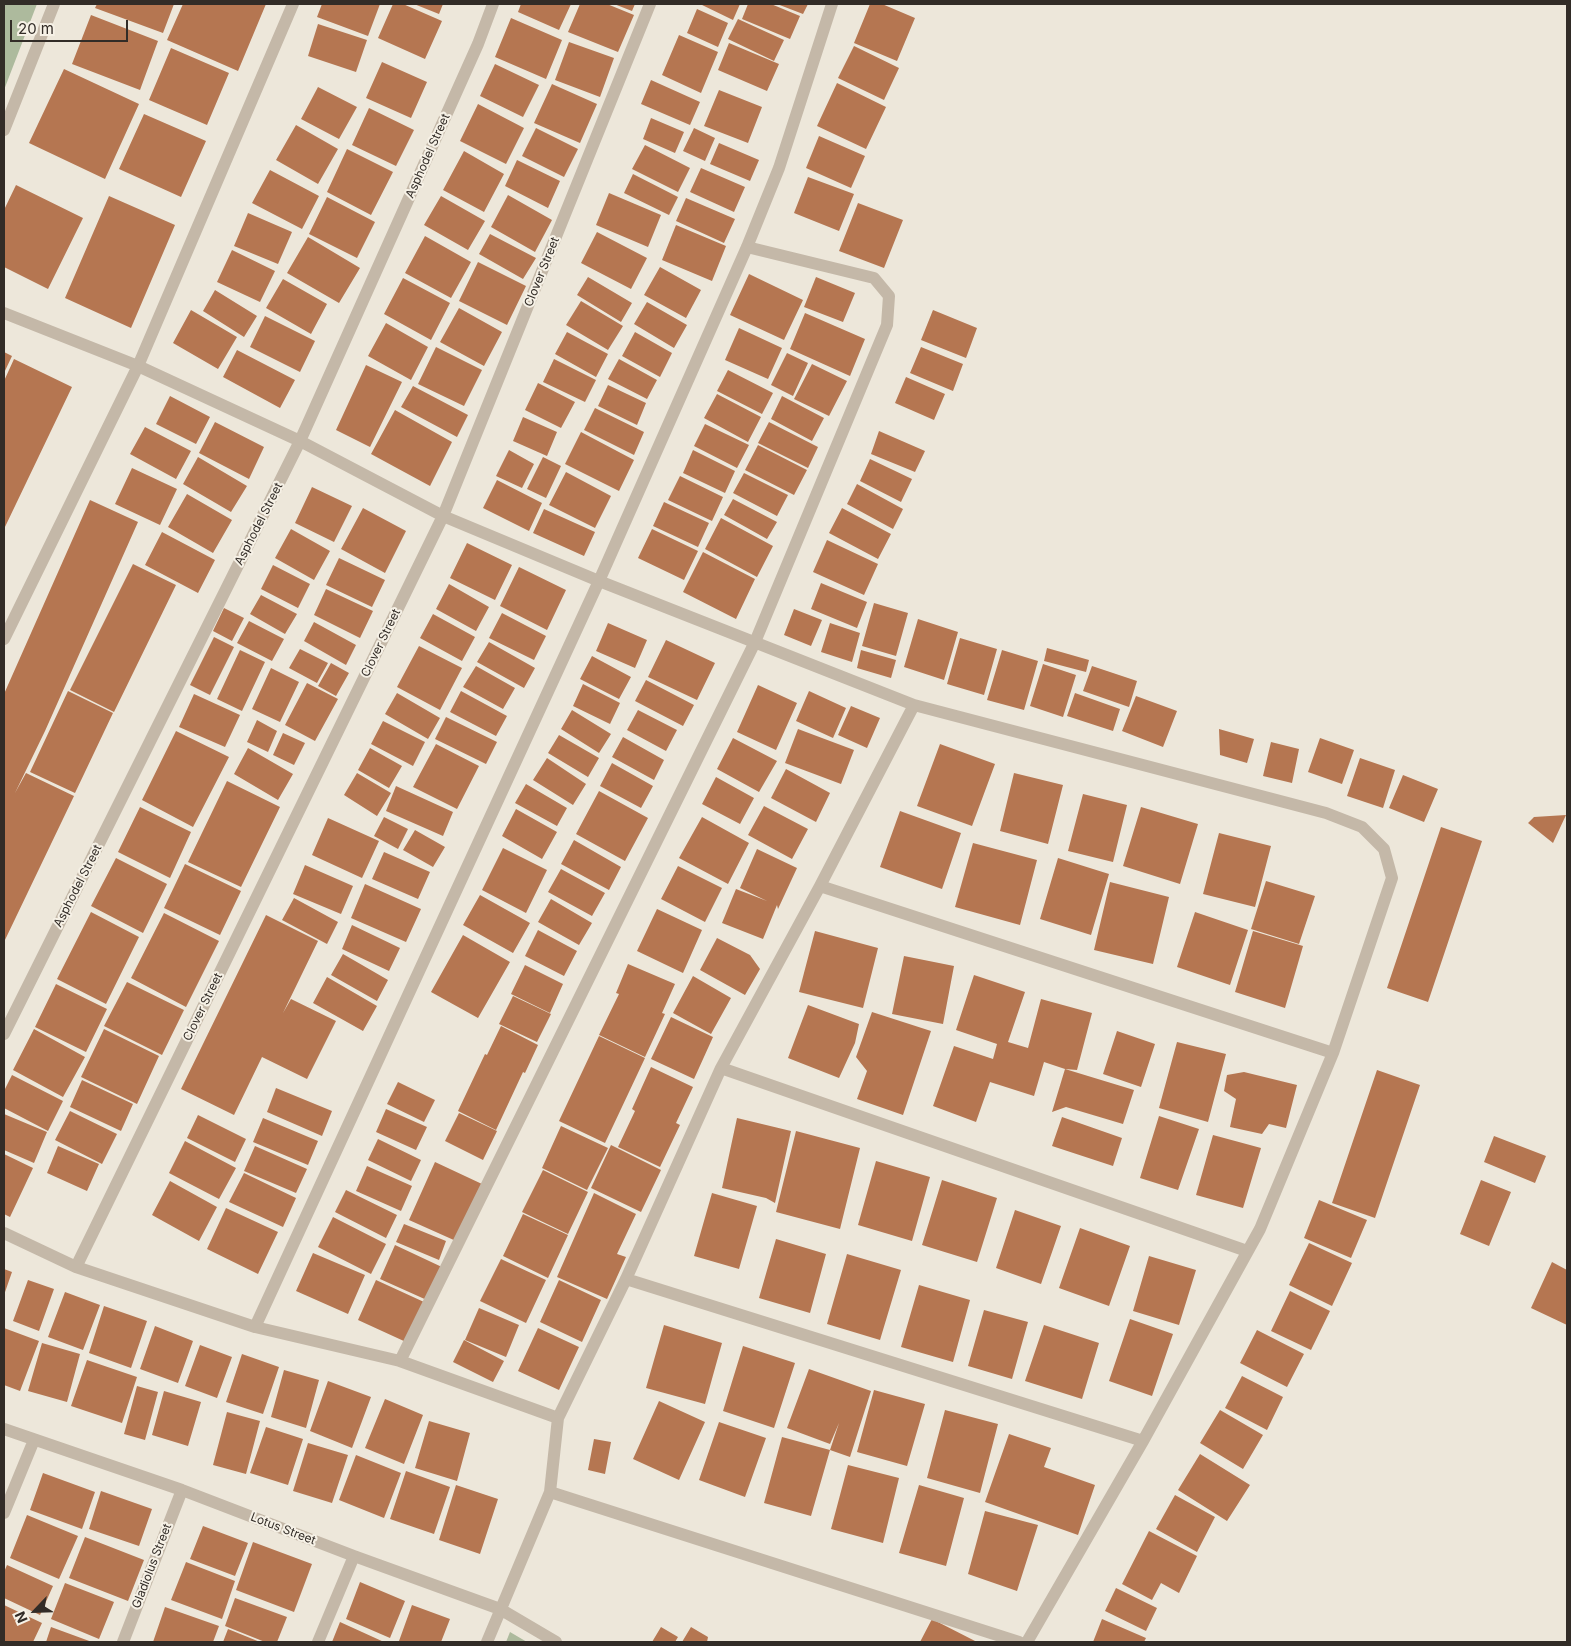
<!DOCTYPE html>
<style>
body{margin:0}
#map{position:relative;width:1571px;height:1646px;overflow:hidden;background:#ede7da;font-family:Inter,sans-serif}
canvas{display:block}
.frame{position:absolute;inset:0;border:5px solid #322c27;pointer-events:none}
.north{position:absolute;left:10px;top:1586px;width:50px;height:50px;-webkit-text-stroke:4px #f6f1e6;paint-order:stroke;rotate:246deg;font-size:14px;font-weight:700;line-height:20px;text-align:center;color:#322c27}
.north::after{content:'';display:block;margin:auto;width:18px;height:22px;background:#322c27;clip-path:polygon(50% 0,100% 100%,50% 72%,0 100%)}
.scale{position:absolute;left:10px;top:20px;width:118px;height:22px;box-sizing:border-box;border:2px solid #322c27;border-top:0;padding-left:6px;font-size:15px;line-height:18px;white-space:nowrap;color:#322c27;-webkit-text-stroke:4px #f6f1e6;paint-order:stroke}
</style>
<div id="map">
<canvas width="1571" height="1646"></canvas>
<div class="frame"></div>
<div class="north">N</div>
<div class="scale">20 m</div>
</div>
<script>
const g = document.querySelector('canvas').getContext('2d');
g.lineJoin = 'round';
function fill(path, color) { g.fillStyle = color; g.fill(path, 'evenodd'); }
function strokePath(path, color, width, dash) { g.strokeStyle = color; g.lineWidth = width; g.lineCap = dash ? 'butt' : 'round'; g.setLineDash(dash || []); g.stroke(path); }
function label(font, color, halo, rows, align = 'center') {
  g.font = font + ' Inter,sans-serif'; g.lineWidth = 4; g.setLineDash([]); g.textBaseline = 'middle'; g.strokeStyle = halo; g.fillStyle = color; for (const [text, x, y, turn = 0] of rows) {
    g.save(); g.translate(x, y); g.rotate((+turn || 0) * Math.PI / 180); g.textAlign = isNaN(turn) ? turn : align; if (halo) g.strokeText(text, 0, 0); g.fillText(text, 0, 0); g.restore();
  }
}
fill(new Path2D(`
 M4,4H37L4,90Z
 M510,1632L527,1642H506Z`), '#adba9d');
fill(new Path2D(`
 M97,4H174L163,33L95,8Z
 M183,4H266L238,71L167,40Z
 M322,4H380L368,36L317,17Z
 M393,4H403L442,21L425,59L378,38Z
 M414,4H443L439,14Z
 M521,4H571L559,30L518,12Z
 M580,4H607L634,15L618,52L568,32Z
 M614,4H635L632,11Z
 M700,4H740L733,20Z
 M748,4H771L800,16L790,39L742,19Z
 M777,4H808L803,14Z
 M870,4H882L915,18L897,61L854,43Z
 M697,9L728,23L718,47L687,33Z
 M91,15L158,41L140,90L72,64Z
 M511,18L562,40L546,79L495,57Z
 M738,19L784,40L774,61L728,39Z
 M318,24L367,40L356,72L308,56Z
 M679,35L718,52L701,93L662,75Z
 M569,42L614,58L600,97L555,80Z
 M729,43L779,64L767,91L718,70Z
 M854,46L899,68L884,100L838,78Z
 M171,48L229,73L207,125L149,100Z
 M382,62L427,82L411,118L366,98Z
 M495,64L539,85L523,117L480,96Z
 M64,69L139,104L105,179L29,143Z
 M651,80L700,102L690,125L641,104Z
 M837,83L886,107L866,149L817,126Z
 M552,84L597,104L580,143L534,123Z
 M318,87L357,107L339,139L301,119Z
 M719,90L762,107L748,143L704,126Z
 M478,104L524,128L506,164L460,141Z
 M369,108L414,130L396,166L352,145Z
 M144,114L206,141L181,197L119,169Z
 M651,118L684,132L675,153L643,139Z
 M296,125L338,149L318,184L276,160Z
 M536,128L578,149L564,177L522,156Z
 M694,128L715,138L705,161L683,151Z
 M819,136L865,156L851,188L806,168Z
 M719,143L759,160L750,181L710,164Z
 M645,145L690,168L678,192L632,169Z
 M347,149L393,172L371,215L327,192Z
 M464,151L504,174L484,212L443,190Z
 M517,160L560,181L548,208L505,186Z
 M701,168L745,187L734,212L690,192Z
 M270,170L319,196L302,229L252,203Z
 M633,174L678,197L669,215L624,193Z
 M808,177L854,194L839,231L794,213Z
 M16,185L83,218L48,289L4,267V210Z
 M609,193L661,215L648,247L596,225Z
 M508,195L552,220L535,252L491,227Z
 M109,196L175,225L131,328L65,298Z
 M441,196L485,221L468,250L424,225Z
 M327,197L375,222L357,258L309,234Z
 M686,198L735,219L724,243L676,221Z
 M858,203L903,220L884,268L839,251Z
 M248,213L292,232L278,264L234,246Z
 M676,225L726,246L712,281L662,260Z
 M597,232L647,258L631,289L581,263Z
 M490,234L536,258L523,279L479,254Z
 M425,236L471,262L451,298L405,273Z
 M308,237L360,268L339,303L287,273Z
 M232,250L275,271L260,302L217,282Z
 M478,262L526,286L507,325L459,301Z
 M660,267L701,290L686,318L644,295Z
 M749,274L803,300L784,340L730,315Z
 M588,277L632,303L621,322L577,295Z
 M816,277L855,293L843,322L804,307Z
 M403,278L450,303L431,340L384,314Z
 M283,279L327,304L311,334L266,308Z
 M215,290L257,316L244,337L203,311Z
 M581,301L623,326L608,350L566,325Z
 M647,302L687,325L674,348L634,324Z
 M459,308L502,332L484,366L440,342Z
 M191,310L237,337L218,369L173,343Z
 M933,310L977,328L966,358L921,340Z
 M805,313L865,339L850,376L790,349Z
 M265,316L315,341L300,372L250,347Z
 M386,323L428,347L411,380L368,356Z
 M739,328L782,348L768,379L725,360Z
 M567,332L608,354L596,377L555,354Z
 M635,332L672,353L660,377L622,356Z
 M436,347L482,370L464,406L418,384Z
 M921,347L963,364L953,391L910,373Z
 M237,350L295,380L280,408L223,377Z
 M4,352L12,356L4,373Z
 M787,353L808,363L793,396L771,385Z
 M14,359L72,387L4,529V381Z
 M554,359L596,380L585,402L543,382Z
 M619,359L657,380L647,399L608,379Z
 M812,364L847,381L829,416L794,399Z
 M366,365L402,382L370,447L336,430Z
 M728,370L773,393L762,414L717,391Z
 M906,377L945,394L934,420L895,403Z
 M538,383L575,402L561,428L525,410Z
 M608,385L646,403L637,425L598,406Z
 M413,386L468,415L457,437L401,407Z
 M717,394L761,417L748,442L704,418Z
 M170,396L210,417L196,444L156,424Z
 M782,396L824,418L812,441L771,419Z
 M595,408L644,432L634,455L584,430Z
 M395,410L452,442L430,486L371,454Z
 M523,417L557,432L547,456L513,441Z
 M215,422L264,447L249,479L199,453Z
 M769,422L818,447L808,468L758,443Z
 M705,424L749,445L737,468L694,446Z
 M145,427L191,451L176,479L130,454Z
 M879,431L925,451L915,472L871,454Z
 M581,432L634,460L619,491L565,464Z
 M758,445L807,470L794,495L745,470Z
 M509,450L534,464L522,488L496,476Z
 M693,450L735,471L725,493L683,473Z
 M198,457L247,486L231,512L183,484Z
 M543,457L561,466L546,498L527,489Z
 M870,459L912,479L901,502L860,481Z
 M132,468L177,489L160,525L115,504Z
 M566,472L611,496L595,528L549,505Z
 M744,473L788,495L777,516L733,493Z
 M680,476L723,497L712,521L668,500Z
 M497,480L542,503L529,531L483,508Z
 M857,484L903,509L893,529L847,504Z
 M312,487L352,506L334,542L295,523Z
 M187,494L232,520L213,553L168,527Z
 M733,499L777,522L767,539L724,515Z
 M90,500L138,522L45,731L15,793L26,773L74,796L4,942V694Z
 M664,502L709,523L698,547L653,526Z
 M363,508L406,531L385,573L341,549Z
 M842,508L891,534L878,559L829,533Z
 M544,509L595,532L584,556L533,533Z
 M721,518L773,546L757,577L705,549Z
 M291,529L330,551L314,580L275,558Z
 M652,529L698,551L684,580L638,558Z
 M162,532L215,560L198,593L145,565Z
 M827,540L878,564L864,595L813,572Z
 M467,543L512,565L495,600L450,578Z
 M703,552L755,579L736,619L683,592Z
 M339,558L385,580L372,607L326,585Z
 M133,564L176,585L114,712L70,690Z
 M273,565L310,584L298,608L261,589Z
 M519,567L566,590L547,630L500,606Z
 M821,583L867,602L857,628L811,609Z
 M449,584L489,607L476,631L436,609Z
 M326,589L373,611L360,638L314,615Z
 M261,595L297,614L285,634L250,614Z
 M874,603L908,613L896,656L862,646Z
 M224,608L244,618L232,641L213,631Z
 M794,609L822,620L811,646L784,635Z
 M502,613L546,636L534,660L489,638Z
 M433,614L475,637L462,661L420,638Z
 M918,619L958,632L944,680L904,667Z
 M249,621L284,639L272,661L237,643Z
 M314,622L356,645L346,665L304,641Z
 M608,623L647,640L635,668L596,651Z
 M830,623L860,633L852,662L821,652Z
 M214,637L234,647L210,695L190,685Z
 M960,638L997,649L984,695L947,684Z
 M666,640L715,663L697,700L648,677Z
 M489,642L535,668L524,688L477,662Z
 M419,646L462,668L440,710L397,687Z
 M1047,648L1089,660L1086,672L1044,661Z
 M300,649L328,663L317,683L289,668Z
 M240,650L265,662L242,711L217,699Z
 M861,650L896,660L891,678L857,668Z
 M1002,650L1038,661L1024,710L987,700Z
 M592,656L631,677L619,699L580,679Z
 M331,663L349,673L336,696L318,686Z
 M1043,664L1076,675L1063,717L1030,706Z
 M476,666L515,688L503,709L463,687Z
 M1092,666L1137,681L1129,707L1083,691Z
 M271,668L299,682L280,722L252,709Z
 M646,680L694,705L683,726L635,701Z
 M307,683L338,699L315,741L285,725Z
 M583,684L620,703L610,724L573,706Z
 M758,685L797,703L776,750L737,732Z
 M68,691L113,713L75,793L30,772Z
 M461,691L507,716L496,736L450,712Z
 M809,691L846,708L833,738L796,721Z
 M397,693L440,718L428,739L385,714Z
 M1075,693L1120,709L1113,731L1067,716Z
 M194,694L240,715L225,747L179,727Z
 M1136,696L1177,711L1163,747L1122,731Z
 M851,706L880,718L867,748L838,735Z
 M572,710L611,734L599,753L561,729Z
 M638,710L677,730L666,751L627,730Z
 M446,717L497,742L486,764L435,739Z
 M257,720L277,731L268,752L247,742Z
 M383,721L425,742L413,766L371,744Z
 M798,729L854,750L841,784L785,763Z
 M1219,729L1254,739L1247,763L1220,755Z
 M176,731L229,757L193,827L142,800Z
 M283,733L305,743L294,765L273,755Z
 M559,735L599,758L588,777L548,753Z
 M623,737L664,760L654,780L612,757Z
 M733,738L777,761L759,792L717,769Z
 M1320,738L1354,750L1342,784L1308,772Z
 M1271,742L1299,749L1292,783L1263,776Z
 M436,744L479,766L457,809L413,787Z
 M940,744L995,764L972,826L917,806Z
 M248,748L293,774L278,800L234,774Z
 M370,748L402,766L389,788L358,770Z
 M547,758L586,784L573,805L533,780Z
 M1360,758L1395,770L1383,808L1347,796Z
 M612,763L653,786L641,808L600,786Z
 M786,769L830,793L816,822L771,798Z
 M357,773L391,793L377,816L344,795Z
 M1014,773L1063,785L1048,844L1000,831Z
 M1403,775L1438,789L1424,822L1389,808Z
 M716,777L754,798L740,824L702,804Z
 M227,781L280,807L241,887L188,862Z
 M526,784L567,808L557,826L515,803Z
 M396,786L453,812L443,836L386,811Z
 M599,791L648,818L625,861L576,834Z
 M1083,794L1127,805L1113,862L1068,851Z
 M764,806L808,829L792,859L748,835Z
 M140,807L191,832L170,878L118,852Z
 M1141,807L1198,824L1180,884L1123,866Z
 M516,809L557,832L542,859L502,836Z
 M900,811L961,833L942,889L880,867Z
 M1566,815L1553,843L1528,823L1534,817Z
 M384,817L408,829L398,849L374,836Z
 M702,817L749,843L728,884L679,858Z
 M328,818L379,841L362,878L312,855Z
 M1441,827L1482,841L1428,1002L1387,988Z
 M415,830L445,847L433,867L403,850Z
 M1219,833L1271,846L1255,907L1203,894Z
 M574,840L621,867L609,890L561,864Z
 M973,843L1037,860L1020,925L955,907Z
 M503,848L547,870L526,913L482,890Z
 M757,849L797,868L778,909L777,905L763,939L722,923L736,889L767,901L740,888Z
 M384,852L430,872L418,899L372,879Z
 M116,858L167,884L143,933L91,906Z
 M1058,858L1109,874L1091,935L1040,919Z
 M185,864L241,891L220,935L164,908Z
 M305,865L353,886L341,914L293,894Z
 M678,866L722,888L705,922L661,899Z
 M561,869L605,893L592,916L548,892Z
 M1266,881L1315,896L1299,944L1251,929Z
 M1110,882L1169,897L1153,964L1094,950Z
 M365,884L421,909L406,942L351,918Z
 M480,895L530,923L513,953L463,925Z
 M294,898L338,922L327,944L282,920Z
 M551,899L592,923L579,945L538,922Z
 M657,909L702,930L683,973L637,951Z
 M91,912L139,937L106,1004L57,979Z
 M1195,912L1248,930L1230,985L1177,967Z
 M164,913L219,941L186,1007L131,978Z
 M266,915L318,941L283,1013L291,999L336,1021L307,1079L262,1057L234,1115L181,1089Z
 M352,925L400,948L389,971L342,949Z
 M538,930L577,951L564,976L525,956Z
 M815,931L878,948L863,1008L799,992Z
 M1253,931L1303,946L1285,1008L1235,992Z
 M463,935L510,962L478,1018L431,992Z
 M717,938L750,955L760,969L745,995L700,970Z
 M343,954L388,980L377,1001L331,975Z
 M904,956L954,966L943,1024L892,1014Z
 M628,964L675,984L662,1013L665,1014L645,1057L599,1035L619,994L616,993Z
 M525,965L563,984L550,1013L511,994Z
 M974,975L1025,992L1008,1042L1028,1048L1041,999L1092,1013L1077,1070L1065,1069L1134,1090L1123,1124L1066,1107L1052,1112L1065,1069L1044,1062L1034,1096L990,1082L976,1122L933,1106L954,1046L993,1059L997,1044L956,1030Z
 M693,976L731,998L711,1034L673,1013Z
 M327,977L377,1006L363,1031L313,1003Z
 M127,982L184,1010L162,1055L104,1026Z
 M56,984L107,1009L86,1052L35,1027Z
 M513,996L551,1014L537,1042L499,1024Z
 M808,1005L859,1024L855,1043L839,1078L788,1058Z
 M872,1012L931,1031L903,1115L857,1099L867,1071L856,1057Z
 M671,1017L713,1037L694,1079L651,1059Z
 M501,1026L538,1045L525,1073L523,1072L496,1130L458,1111L485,1054L487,1055Z
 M34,1029L85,1057L63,1097L13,1070Z
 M104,1029L159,1056L137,1104L81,1077Z
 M1117,1031L1155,1044L1141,1087L1103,1074Z
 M599,1036L645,1058L605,1143L559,1121Z
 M1177,1042L1226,1054L1208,1122L1159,1108Z
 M651,1067L693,1087L676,1123L680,1125L660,1167L618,1147L635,1111L632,1109Z
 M1377,1070L1420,1085L1375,1218L1332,1203Z
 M1244,1072L1297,1085L1286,1128L1269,1124L1262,1134L1230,1127L1236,1099L1224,1091L1227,1075Z
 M12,1075L63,1101L48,1131L4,1108V1091Z
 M82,1080L133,1104L121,1131L70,1107Z
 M398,1082L435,1100L424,1122L387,1104Z
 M276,1088L332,1111L322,1136L267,1112Z
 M386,1109L427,1127L416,1150L376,1132Z
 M70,1111L117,1134L102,1164L55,1140Z
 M459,1113L497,1131L483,1160L445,1141Z
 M4,1114L47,1132L34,1163L4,1150Z
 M198,1115L246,1139L235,1162L187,1138Z
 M1159,1116L1199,1129L1178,1190L1140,1178Z
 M1062,1117L1122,1138L1113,1166L1052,1146Z
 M263,1118L318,1141L308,1165L253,1142Z
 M737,1118L791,1131L775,1203L766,1198L722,1188Z
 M561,1126L608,1148L587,1190L542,1168Z
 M796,1131L860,1148L840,1229L776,1212Z
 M1213,1135L1261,1148L1243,1208L1196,1195Z
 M1494,1136L1546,1156L1535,1183L1484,1162Z
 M378,1139L421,1160L411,1181L368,1160Z
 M185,1141L236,1168L219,1199L169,1173Z
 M611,1145L661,1170L641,1212L591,1188Z
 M58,1146L99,1164L87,1191L47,1173Z
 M255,1146L307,1169L296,1193L244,1171Z
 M4,1154L33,1168L10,1217L4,1214Z
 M876,1161L930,1177L912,1241L858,1225Z
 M435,1162L482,1184L456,1241L409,1220Z
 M367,1166L412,1186L401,1211L356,1191Z
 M543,1170L588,1192L568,1234L522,1212Z
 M244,1173L296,1198L283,1227L229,1202Z
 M942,1180L997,1198L977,1262L922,1245Z
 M1481,1180L1511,1192L1489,1246L1460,1234Z
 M170,1181L217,1207L199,1241L152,1215Z
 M346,1190L397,1215L386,1238L335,1212Z
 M594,1193L636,1214L617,1254L626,1257L607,1299L557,1277Z
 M712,1193L757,1206L739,1269L694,1256Z
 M1319,1200L1367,1220L1351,1258L1304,1238Z
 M226,1208L278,1232L258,1274L207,1249Z
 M1015,1210L1061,1226L1041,1284L996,1268Z
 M523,1214L568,1235L548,1278L503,1256Z
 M333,1217L386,1244L371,1274L318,1247Z
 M404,1224L446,1241L439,1260L396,1242Z
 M1080,1228L1130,1246L1109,1306L1059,1288Z
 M776,1239L826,1254L810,1313L759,1298Z
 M1309,1243L1352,1263L1332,1306L1289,1285Z
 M395,1245L444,1268L429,1301L380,1279Z
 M313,1253L365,1275L348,1314L296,1291Z
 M847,1254L901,1270L880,1340L827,1324Z
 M1149,1256L1196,1270L1179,1325L1133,1311Z
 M501,1259L546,1280L526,1323L480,1301Z
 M1552,1262L1567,1270V1325L1531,1308Z
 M4,1269L12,1272L4,1295Z
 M28,1280L54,1289L39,1331L13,1321Z
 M376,1280L424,1302L406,1342L358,1320Z
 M559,1280L601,1300L582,1342L540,1322Z
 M919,1285L970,1300L953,1362L901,1347Z
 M1290,1291L1330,1311L1311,1350L1271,1331Z
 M65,1292L100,1305L83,1350L48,1337Z
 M104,1306L147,1321L131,1368L89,1353Z
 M479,1308L519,1325L506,1357L465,1340Z
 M984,1310L1028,1322L1012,1379L968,1366Z
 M1130,1319L1173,1334L1152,1396L1109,1381Z
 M664,1325L722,1343L705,1404L646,1388Z
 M1044,1325L1099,1343L1082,1399L1025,1381Z
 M155,1326L193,1341L178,1383L140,1369Z
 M4,1328L39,1341L20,1391L4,1385Z
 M538,1328L579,1347L559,1390L518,1371Z
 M1257,1330L1304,1354L1287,1387L1240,1363Z
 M464,1340L504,1361L493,1382L453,1362Z
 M42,1343L80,1354L67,1402L28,1391Z
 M200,1345L232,1357L217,1398L185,1386Z
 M743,1346L795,1363L774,1428L723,1411Z
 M242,1354L279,1367L263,1414L226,1402Z
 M87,1360L137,1377L122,1423L71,1406Z
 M809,1369L871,1391L850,1457L830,1450L839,1423L830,1444L787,1428Z
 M284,1370L319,1380L306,1428L271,1417Z
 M1242,1376L1283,1397L1267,1430L1225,1408Z
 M328,1381L371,1397L352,1448L310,1431Z
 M137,1386L158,1392L145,1440L124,1434Z
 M874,1390L925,1404L907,1466L857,1452Z
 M164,1391L201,1402L188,1446L152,1435Z
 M385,1399L423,1415L404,1464L365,1448Z
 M659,1401L705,1422L679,1480L633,1459Z
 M945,1410L998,1424L980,1493L927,1478Z
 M1220,1410L1263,1435L1243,1469L1200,1443Z
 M227,1412L260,1421L246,1474L213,1465Z
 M429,1421L470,1433L457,1481L415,1468Z
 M719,1422L766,1438L745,1497L699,1480Z
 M266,1427L303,1439L288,1485L250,1473Z
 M1009,1434L1051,1448L1044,1467L1095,1485L1078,1535L985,1502Z
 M782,1437L830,1450L811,1516L764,1503Z
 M594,1439L611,1442L605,1474L588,1470Z
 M308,1443L348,1455L332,1503L293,1491Z
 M1200,1454L1250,1485L1227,1521L1178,1490Z
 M356,1455L401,1473L384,1518L339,1500Z
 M848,1465L899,1478L883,1543L831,1529Z
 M406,1471L450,1487L434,1534L390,1519Z
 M43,1473L95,1492L82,1529L30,1510Z
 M456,1485L498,1499L480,1554L439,1540Z
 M919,1485L964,1498L946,1566L899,1553Z
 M101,1491L152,1509L139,1546L89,1529Z
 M1175,1495L1215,1517L1197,1552L1156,1529Z
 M985,1511L1038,1525L1017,1591L968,1574Z
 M27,1515L78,1536L59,1579L10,1558Z
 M203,1526L248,1543L235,1576L190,1559Z
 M1149,1531L1197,1556L1179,1593L1161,1583L1152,1600L1122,1584Z
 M85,1537L144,1560L128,1601L69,1578Z
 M253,1542L312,1564L294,1612L236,1590Z
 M186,1562L235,1581L222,1619L171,1600Z
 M7,1565L53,1586L40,1615L4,1598V1572Z
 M360,1582L405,1601L390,1638L346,1619Z
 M65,1583L114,1602L99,1639L51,1619Z
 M1116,1588L1157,1608L1146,1631L1105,1611Z
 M235,1598L287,1617L277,1642H265L225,1626Z
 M4,1605L42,1623L33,1642H4Z
 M412,1605L450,1619L441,1642L399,1641Z
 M165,1607L219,1626L213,1642H153Z
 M932,1619L977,1642H920Z
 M1102,1619L1146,1638L1144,1642H1093Z
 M340,1622L384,1642H332Z
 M51,1627L92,1642H46Z
 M661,1627L678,1637L675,1642H652Z
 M691,1627L708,1637L707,1642H682Z
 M228,1629L260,1642H223Z`), '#b57651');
strokePath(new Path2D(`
 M4,130L54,4
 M4,313L138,366L300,441L443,516L599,581L914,705L1326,813L1362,827L1384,849L1392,878L1333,1053L1260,1229L1143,1441L1027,1642
 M4,639L138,366L293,4
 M820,886L1333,1053
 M4,1034L300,441L478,44L493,4
 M721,1068L1247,1251
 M4,1233L76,1267L255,1327L400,1361L558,1418
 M76,1267L443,516L650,4
 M626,1279L1143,1441
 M255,1327L599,581L747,247L779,168L832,4
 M400,1361L755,642L887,325L889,296L874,278L747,247
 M4,1429L182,1490L354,1556L500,1609L556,1642
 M550,1492L1019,1642
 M4,1513L34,1440
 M123,1642L182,1490
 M318,1642L354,1556
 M487,1642L550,1492L558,1418L626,1279L721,1068L820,886L914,705`), '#c4b8a8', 12);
label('12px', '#322c27', '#f6f1e6', [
 ["Asphodel Street",428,156,-66],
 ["Clover Street",542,272,-68],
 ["Asphodel Street",259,524,-63],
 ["Clover Street",381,643,-64],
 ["Asphodel Street",78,886,-63],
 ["Clover Street",203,1007,-64],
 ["Lotus Street",283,1529,21],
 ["Gladiolus Street",152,1566,-69]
]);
</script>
